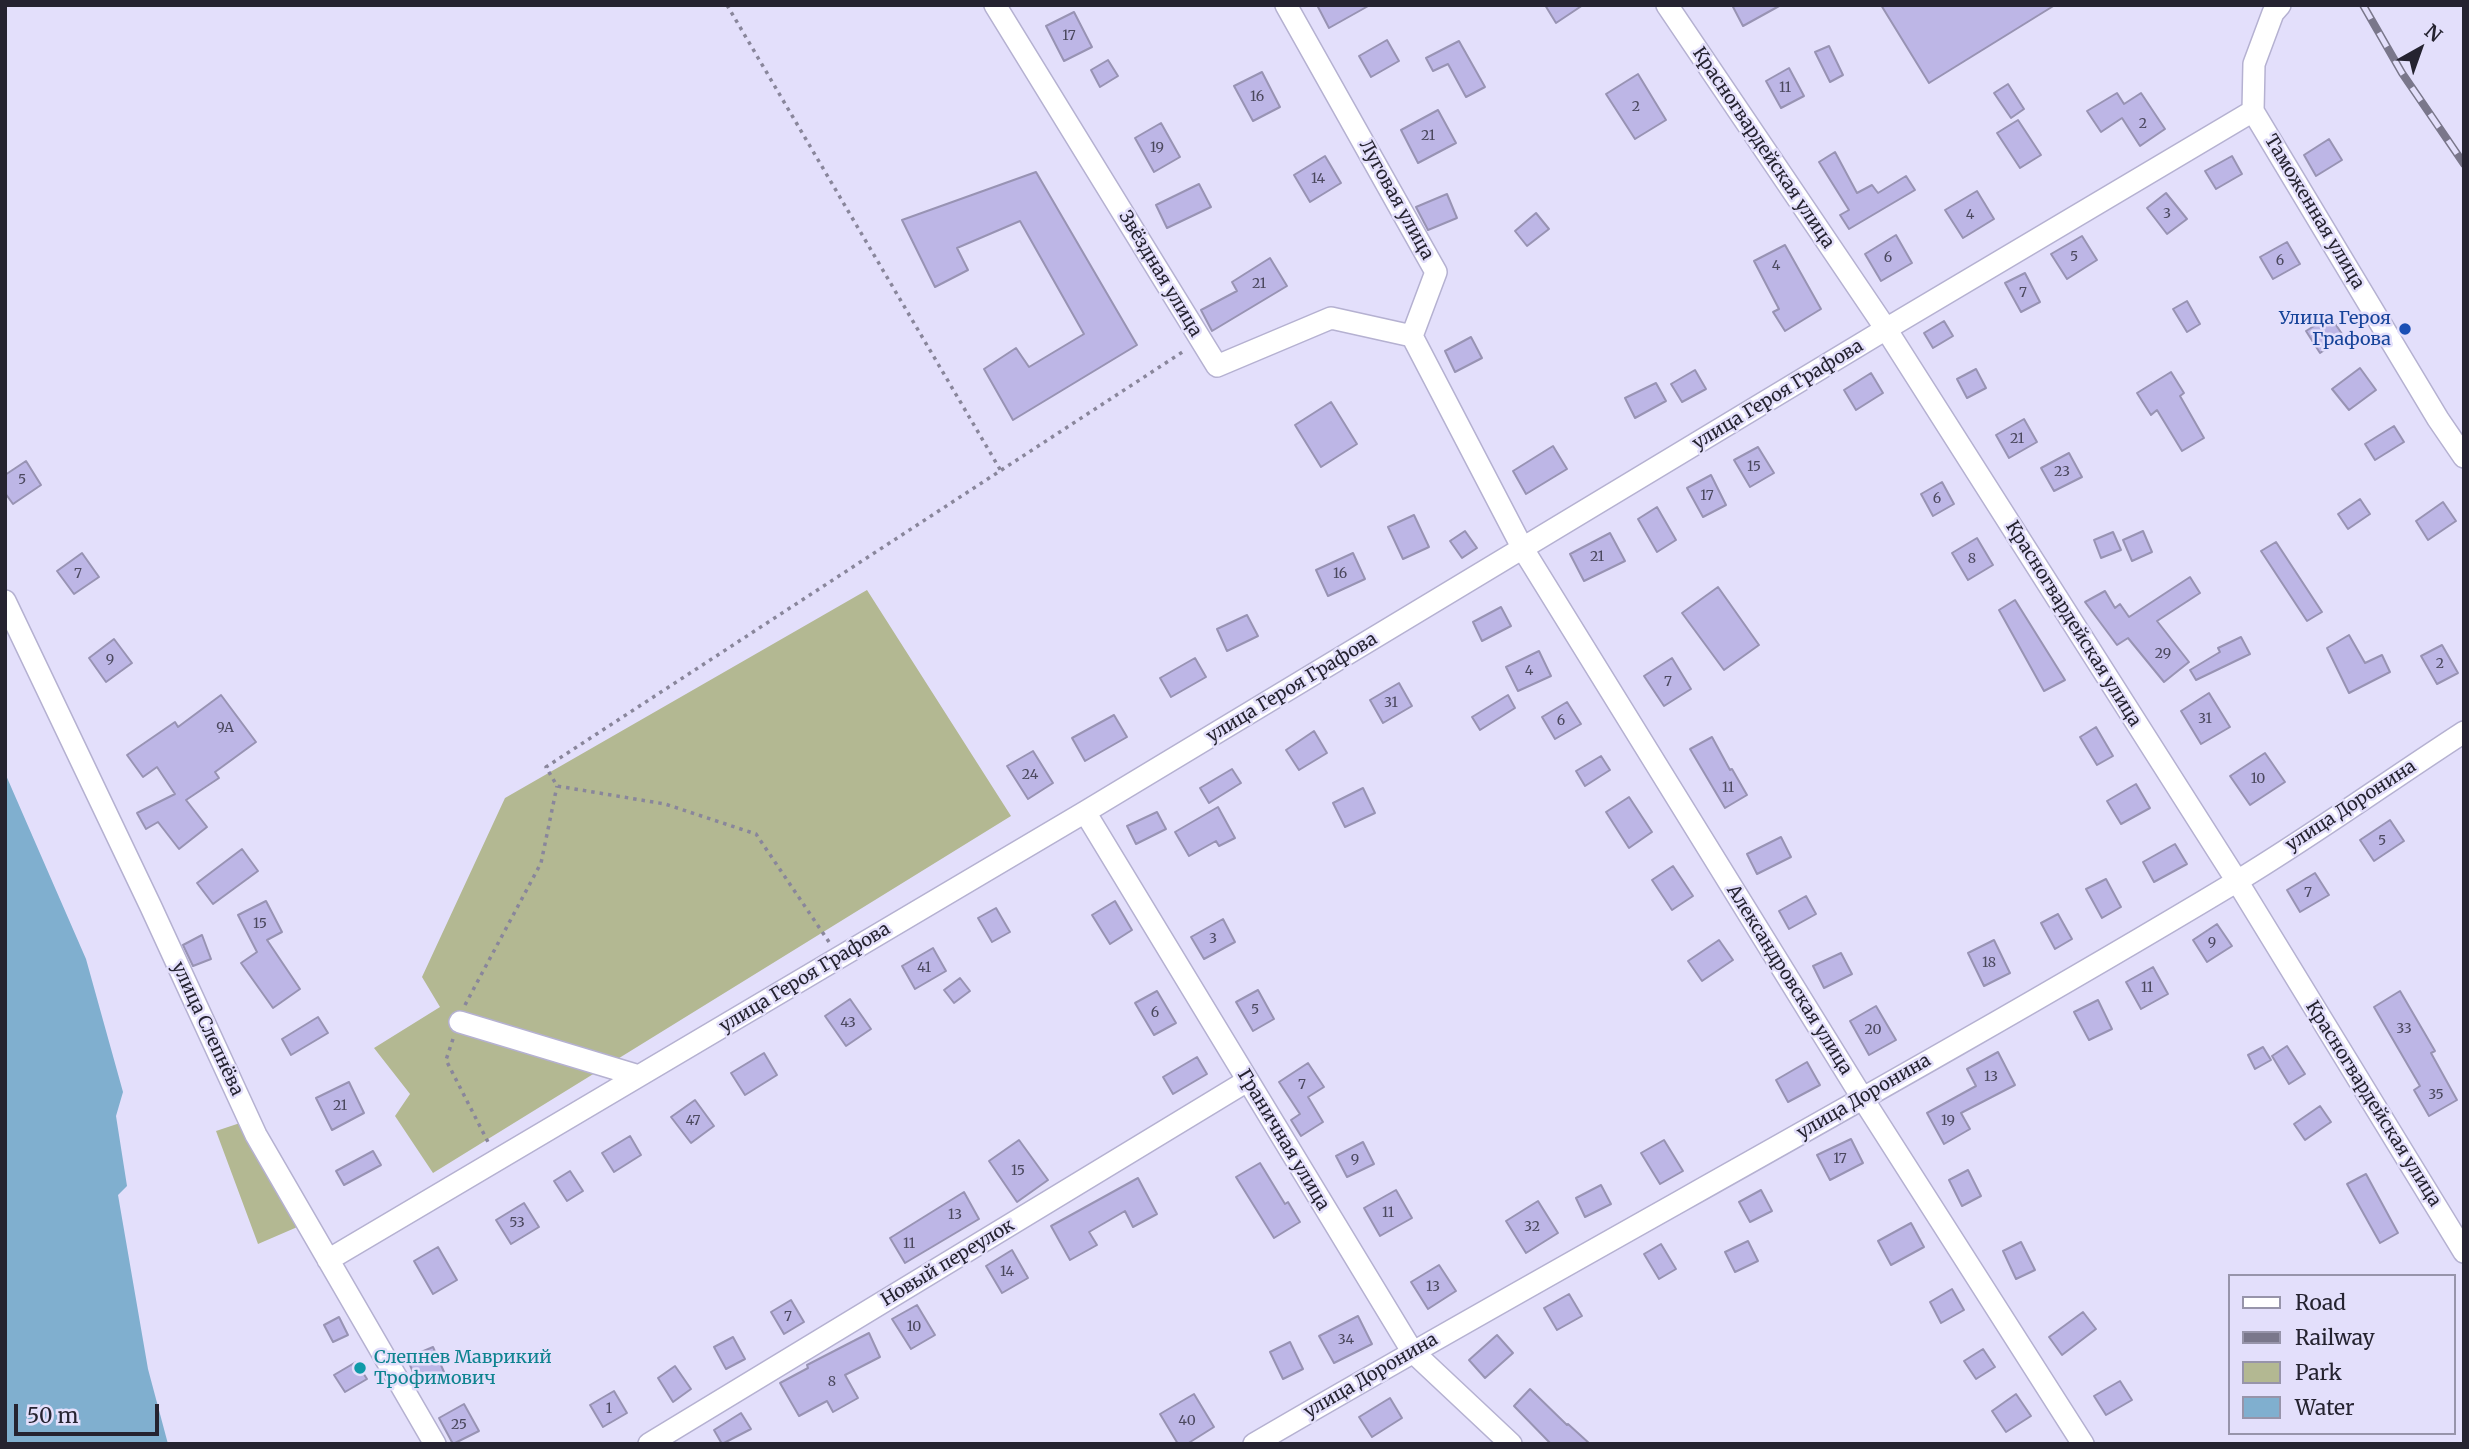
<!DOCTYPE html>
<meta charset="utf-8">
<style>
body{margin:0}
#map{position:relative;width:2469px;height:1449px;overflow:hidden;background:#e3dffb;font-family:Merriweather,serif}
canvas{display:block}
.frame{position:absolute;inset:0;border:7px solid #252330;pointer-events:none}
.legend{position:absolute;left:2228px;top:1274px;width:228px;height:161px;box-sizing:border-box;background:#e3dffb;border:2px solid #9794aa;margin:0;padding:9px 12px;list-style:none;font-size:21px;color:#252330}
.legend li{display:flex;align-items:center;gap:14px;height:35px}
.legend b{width:35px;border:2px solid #9794aa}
.north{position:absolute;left:2385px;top:14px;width:70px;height:70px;-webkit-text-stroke:5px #e3dffb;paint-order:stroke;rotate:40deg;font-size:19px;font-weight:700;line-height:28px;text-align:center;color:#252330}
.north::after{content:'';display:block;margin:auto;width:24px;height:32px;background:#252330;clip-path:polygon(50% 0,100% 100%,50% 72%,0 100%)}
.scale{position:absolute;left:14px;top:1404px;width:145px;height:32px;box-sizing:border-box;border:4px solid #252330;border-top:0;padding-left:9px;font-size:21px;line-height:24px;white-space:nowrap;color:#252330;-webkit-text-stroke:5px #e3dffb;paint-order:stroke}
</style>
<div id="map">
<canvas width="2469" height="1449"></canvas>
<div class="frame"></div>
<ul class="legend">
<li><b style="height:9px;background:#fff"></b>Road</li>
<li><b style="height:9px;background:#7a778b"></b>Railway</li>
<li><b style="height:19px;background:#b3b892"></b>Park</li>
<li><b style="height:19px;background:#80afcf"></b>Water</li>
</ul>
<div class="north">N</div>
<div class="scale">50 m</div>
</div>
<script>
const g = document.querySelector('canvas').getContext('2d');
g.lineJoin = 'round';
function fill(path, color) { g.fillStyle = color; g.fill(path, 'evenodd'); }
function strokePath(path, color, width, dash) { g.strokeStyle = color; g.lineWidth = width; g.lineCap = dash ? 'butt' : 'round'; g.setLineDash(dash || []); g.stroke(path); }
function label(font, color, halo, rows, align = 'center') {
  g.font = font + ' Merriweather,serif'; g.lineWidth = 5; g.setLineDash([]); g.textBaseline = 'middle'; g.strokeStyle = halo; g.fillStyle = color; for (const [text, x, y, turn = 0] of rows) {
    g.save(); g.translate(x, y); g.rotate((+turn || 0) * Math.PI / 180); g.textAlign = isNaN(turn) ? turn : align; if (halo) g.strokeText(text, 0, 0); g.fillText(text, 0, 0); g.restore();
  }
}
fill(new Path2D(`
 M867,590L1011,816L433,1173L395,1116L410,1094L374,1048L440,1007L422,977L505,798Z
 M249,1120L302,1225L258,1244L216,1131Z`), '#b3b892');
fill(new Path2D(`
 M5,773L86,959L123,1092L116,1116L127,1186L118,1195L148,1369L168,1444H5Z`), '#80afcf');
const building = new Path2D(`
 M1317,5H1370L1329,28Z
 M1545,5H1583L1556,23Z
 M1732,5H1781L1743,26Z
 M1881,5H2055L1929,83Z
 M1074,12L1092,47L1064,61L1046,26Z
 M1387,40L1399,61L1371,77L1359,56Z
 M1459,41L1485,87L1466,97L1448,64L1433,71L1426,58Z
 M1829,46L1843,75L1830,82L1815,52Z
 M1108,60L1118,76L1100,87L1091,70Z
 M1789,68L1804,96L1781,108L1766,81Z
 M1262,72L1280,107L1253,121L1234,86Z
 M1638,74L1666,120L1635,139L1606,94Z
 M2008,84L2024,109L2011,118L1994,93Z
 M2117,93L2124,104L2141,93L2165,129L2140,146L2122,118L2101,132L2087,111Z
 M1438,110L1456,143L1418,163L1401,130Z
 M2018,120L2041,155L2020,168L1997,133Z
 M1161,123L1180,157L1154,172L1135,138Z
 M2329,139L2342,160L2316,176L2304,155Z
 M1835,152L1857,193L1872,185L1878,193L1906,176L1915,190L1849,229L1840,215L1849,210L1819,162Z
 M1325,156L1341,183L1310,202L1294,175Z
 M2232,156L2242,174L2216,189L2205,171Z
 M1036,172L1137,345L1013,420L984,369L1016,348L1029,367L1084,334L1020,221L957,248L968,270L935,287L902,220Z
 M1199,184L1211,207L1167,228L1156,205Z
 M1977,191L1994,219L1963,238L1945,210Z
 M2166,193L2187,219L2167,234L2147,208Z
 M1447,194L1457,218L1428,230L1416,207Z
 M1536,213L1549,229L1527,246L1515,231Z
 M1896,235L1912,263L1881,281L1865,254Z
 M2082,236L2097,260L2067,279L2051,254Z
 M2287,242L2300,264L2273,279L2260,257Z
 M1785,245L1821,309L1785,331L1773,312L1779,309L1754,261Z
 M1270,258L1287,286L1212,331L1201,310L1237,291L1232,282Z
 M2025,273L2040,302L2021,312L2005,283Z
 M2187,301L2200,324L2187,332L2173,309Z
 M2330,316L2344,337L2320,353L2306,331Z
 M1944,321L1953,336L1933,348L1924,333Z
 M1471,337L1482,358L1455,372L1445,351Z
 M2360,368L2376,390L2349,410L2332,389Z
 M1976,369L1986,388L1967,398L1957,379Z
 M1695,370L1706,389L1682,402L1671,384Z
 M2171,372L2184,393L2180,396L2204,438L2182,451L2157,410L2151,415L2137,393Z
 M1871,373L1883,393L1856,410L1844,390Z
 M1656,383L1666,401L1635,418L1625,398Z
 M1331,402L1357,444L1321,467L1295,425Z
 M2024,419L2037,442L2009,458L1996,435Z
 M2394,426L2404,442L2375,460L2365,444Z
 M1553,446L1567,469L1526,494L1513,471Z
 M1758,447L1774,473L1750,487L1734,460Z
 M2069,453L2082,477L2054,491L2041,468Z
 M26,461L41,485L13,504L5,493V475Z
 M1711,475L1726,505L1703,517L1687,488Z
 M1942,482L1954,504L1933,516L1921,494Z
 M2360,499L2370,514L2348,529L2338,514Z
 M2443,502L2456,521L2428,540L2416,521Z
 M1657,507L1676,540L1657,552L1638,519Z
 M1414,515L1429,547L1403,559L1388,527Z
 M1465,531L1477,548L1462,558L1450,541Z
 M2143,531L2152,552L2132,561L2123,540Z
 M2113,532L2121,550L2101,558L2094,540Z
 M1610,533L1625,561L1584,581L1570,554Z
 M1977,538L1993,565L1968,580L1952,553Z
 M2276,542L2322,612L2307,621L2261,551Z
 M82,553L99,577L74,594L57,571Z
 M1353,553L1365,579L1328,596L1316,570Z
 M2190,577L2200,593L2157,621L2189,662L2164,682L2128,638L2117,645L2085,602L2105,591L2115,608L2120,604L2129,617Z
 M1718,587L1759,645L1724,670L1682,613Z
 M2015,600L2065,680L2044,691L1999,610Z
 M1501,607L1511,626L1482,641L1473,622Z
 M1247,615L1258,636L1227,651L1217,629Z
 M2349,635L2365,663L2382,655L2390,672L2349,693L2327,648Z
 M2241,637L2250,654L2196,680L2190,670L2220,652L2218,648Z
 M114,639L132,663L106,682L89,658Z
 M2442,645L2458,673L2437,684L2421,656Z
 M1539,651L1551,676L1518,691L1506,667Z
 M1195,658L1206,677L1171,697L1160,678Z
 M1672,658L1691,689L1664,706L1644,676Z
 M1399,683L1412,706L1383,723L1370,700Z
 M2209,693L2230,727L2201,744L2181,711Z
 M221,695L256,742L215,772L219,778L186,800L207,827L179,849L158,822L146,829L137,813L175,794L157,767L143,777L127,755L175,722L178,727Z
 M1508,695L1515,708L1480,730L1472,717Z
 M1567,702L1581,724L1555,739L1542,717Z
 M1114,715L1127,737L1085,761L1072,738Z
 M2096,727L2113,756L2097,765L2080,737Z
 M1314,731L1327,753L1299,770L1286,750Z
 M1712,737L1730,770L1732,769L1747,795L1725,808L1690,749Z
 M1033,751L1053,783L1028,799L1007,766Z
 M2265,753L2285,782L2250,805L2230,776Z
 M1601,756L1610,770L1585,786L1576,771Z
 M1232,769L1241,783L1209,803L1200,788Z
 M2136,784L2150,808L2121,824L2107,801Z
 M1363,788L1375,813L1345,827L1333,803Z
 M1629,797L1652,832L1629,848L1606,812Z
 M1218,807L1235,838L1219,846L1216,841L1189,856L1175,832Z
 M1157,812L1166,829L1136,844L1127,826Z
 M2390,820L2404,841L2374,861L2360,840Z
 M1781,837L1791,857L1757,874L1747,854Z
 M2175,844L2187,864L2154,882L2143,862Z
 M242,849L258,871L213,904L197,883Z
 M1673,866L1693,896L1672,910L1652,880Z
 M2315,873L2329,895L2300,912L2287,890Z
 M2106,879L2121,907L2102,918L2086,889Z
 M1806,896L1816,914L1789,929L1779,911Z
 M266,901L282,932L267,940L300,989L273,1008L241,963L257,952L238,915Z
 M1115,901L1132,930L1110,944L1092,915Z
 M996,908L1010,932L992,942L978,918Z
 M2058,914L2072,939L2055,949L2041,923Z
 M1223,919L1235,942L1204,959L1191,937Z
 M2217,924L2232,946L2207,962L2193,940Z
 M202,935L211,959L193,966L183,945Z
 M1719,940L1733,960L1702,981L1688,961Z
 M1994,940L2010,973L1984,986L1968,953Z
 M933,948L946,971L915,989L902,966Z
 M1841,953L1852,974L1824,988L1813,966Z
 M2153,967L2168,994L2141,1009L2126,982Z
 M960,978L970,991L954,1003L944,990Z
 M1258,990L1274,1019L1253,1031L1236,1002Z
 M1157,991L1176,1023L1154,1035L1135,1003Z
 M2400,991L2435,1051L2431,1053L2457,1100L2429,1116L2414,1090L2420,1086L2374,1007Z
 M850,999L871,1029L846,1046L825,1016Z
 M2098,1000L2112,1029L2089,1040L2074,1012Z
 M1876,1006L1896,1040L1869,1055L1850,1021Z
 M318,1017L328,1033L291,1055L282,1039Z
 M2287,1046L2305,1074L2289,1084L2272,1056Z
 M2263,1047L2271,1060L2255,1069L2248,1055Z
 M1998,1052L2015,1085L1961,1113L1970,1129L1944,1144L1927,1113L1976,1086L1967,1069Z
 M764,1053L777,1075L745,1095L731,1073Z
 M1197,1057L1207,1074L1173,1094L1163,1077Z
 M1807,1062L1820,1085L1788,1102L1776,1080Z
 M1308,1063L1324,1087L1308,1097L1323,1122L1301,1136L1291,1120L1300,1114L1279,1082Z
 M349,1082L364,1113L332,1130L316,1098Z
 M695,1100L714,1126L691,1143L671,1117Z
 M2320,1106L2331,1122L2305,1140L2294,1124Z
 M630,1136L641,1155L614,1172L602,1153Z
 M1851,1139L1863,1163L1830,1180L1817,1155Z
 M1019,1140L1048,1180L1017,1202L989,1161Z
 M1664,1140L1683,1171L1660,1184L1641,1153Z
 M1363,1142L1374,1164L1347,1177L1336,1156Z
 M373,1151L381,1165L344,1185L336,1171Z
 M1260,1163L1285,1204L1288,1202L1300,1222L1274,1238L1236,1177Z
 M1968,1170L1981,1196L1962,1206L1949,1180Z
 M570,1171L583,1191L567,1201L554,1181Z
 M2366,1174L2398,1233L2380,1243L2347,1184Z
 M1138,1178L1157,1214L1133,1227L1125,1211L1089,1232L1097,1245L1070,1260L1051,1226Z
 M1601,1185L1611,1204L1585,1217L1576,1198Z
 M1396,1190L1412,1218L1380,1236L1364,1208Z
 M1761,1190L1772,1211L1750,1222L1739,1202Z
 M964,1192L979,1219L905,1263L890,1238Z
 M1538,1201L1558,1233L1526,1253L1506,1221Z
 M524,1203L539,1227L511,1244L496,1220Z
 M1911,1223L1924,1247L1891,1265L1878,1241Z
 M1748,1241L1758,1261L1735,1272L1725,1252Z
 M2021,1242L2035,1270L2016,1279L2003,1251Z
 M1661,1244L1676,1269L1659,1279L1644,1254Z
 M438,1247L457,1280L433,1294L414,1261Z
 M1012,1250L1028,1278L1002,1293L986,1266Z
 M1439,1265L1456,1291L1428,1309L1411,1282Z
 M1952,1289L1964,1310L1941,1323L1930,1302Z
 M1569,1294L1582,1316L1557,1330L1544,1308Z
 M791,1300L804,1322L784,1334L771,1312Z
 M917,1305L935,1335L911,1349L892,1319Z
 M2083,1312L2096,1329L2062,1355L2049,1337Z
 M1358,1316L1372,1344L1334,1363L1319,1336Z
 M339,1317L348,1335L333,1342L324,1325Z
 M869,1333L880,1357L845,1375L858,1398L833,1412L827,1401L799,1416L780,1383L808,1368L807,1365Z
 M1497,1335L1513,1353L1485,1378L1469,1360Z
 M733,1337L745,1359L726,1369L714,1347Z
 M1290,1342L1303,1369L1283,1379L1270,1352Z
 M433,1347L444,1372L418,1384L407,1358Z
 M1983,1349L1995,1367L1976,1379L1964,1361Z
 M356,1362L367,1379L345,1392L334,1375Z
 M675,1366L691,1389L673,1402L658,1378Z
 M2120,1381L2132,1400L2106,1415L2094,1396Z
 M1530,1389L1567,1425L1568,1424L1590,1444H1551L1514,1406Z
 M614,1391L627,1413L603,1427L590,1405Z
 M1194,1394L1214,1427L1187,1444H1178L1160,1414Z
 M2016,1394L2031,1416L2006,1432L1992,1411Z
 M1390,1398L1402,1418L1372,1437L1359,1417Z
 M464,1404L479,1431L453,1444L439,1418Z
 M741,1413L751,1429L722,1444L714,1430Z`);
fill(building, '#bdb6e6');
strokePath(building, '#9893b3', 2);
const street = new Path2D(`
 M995,5L1217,366L1331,318L1412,336
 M1286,5L1436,272L1412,336L1523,549L1863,1099L2083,1444
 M1667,5L1886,329L2237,881L2464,1252
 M2253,111L2438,419L2464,457
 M2253,111L2254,64L2273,13L2280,5
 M5,601L151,907L256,1135L435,1444
 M1085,812L1412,1351L1511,1444
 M460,1022L639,1076
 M328,1260L1085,812L1886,329L2253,111
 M649,1444L1247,1081
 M1254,1444C1579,1254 1911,1077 2234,883C2312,836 2387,782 2464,732`);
strokePath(street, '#b5b1d1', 24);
strokePath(new Path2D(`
 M727,5L1001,471
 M829,942L756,834L665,804L557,786L546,767L1184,351
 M465,1005L541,863L557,786
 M453,1039L446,1060L488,1142`), '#89869b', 3.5, [3.5, 5]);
strokePath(street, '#fff', 21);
const rail = new Path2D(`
 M2363,5L2402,73L2464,164`);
strokePath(rail, '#7a778b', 8);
strokePath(rail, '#e3dffb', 5, [16]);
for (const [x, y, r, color] of [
 [2405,329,7,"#1a4fb4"],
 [360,1368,7,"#0f9aa8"]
]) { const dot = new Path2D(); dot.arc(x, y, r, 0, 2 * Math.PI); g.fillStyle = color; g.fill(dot); strokePath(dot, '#e3dffb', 2.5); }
label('14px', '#4b485e', null, [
 ["17",1069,36],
 ["11",1785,88],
 ["16",1257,97],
 ["2",1636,107],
 ["2",2143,124],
 ["21",1428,136],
 ["19",1157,148],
 ["14",1318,179],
 ["3",2167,214],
 ["4",1970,215],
 ["5",2074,257],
 ["6",1888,258],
 ["6",2280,261],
 ["4",1776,266],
 ["21",1259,284],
 ["7",2023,293],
 ["21",2017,439],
 ["15",1754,467],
 ["23",2062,472],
 ["5",22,480],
 ["17",1707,496],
 ["6",1937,499],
 ["21",1597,557],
 ["8",1972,559],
 ["7",78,574],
 ["16",1340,574],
 ["29",2163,654],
 ["9",110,660],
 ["2",2440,664],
 ["4",1529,671],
 ["7",1668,682],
 ["31",1391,703],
 ["31",2205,719],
 ["6",1561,721],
 ["9А",225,728],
 ["24",1030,775],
 ["10",2258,779],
 ["11",1728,788],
 ["5",2382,841],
 ["7",2308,893],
 ["15",260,924],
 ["3",1213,939],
 ["9",2212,943],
 ["18",1989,963],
 ["41",924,968],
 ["11",2147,988],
 ["5",1255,1010],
 ["6",1155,1013],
 ["43",848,1023],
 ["33",2404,1029],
 ["20",1873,1030],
 ["13",1991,1077],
 ["7",1302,1085],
 ["35",2436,1095],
 ["21",340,1106],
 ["47",693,1121],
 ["19",1948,1121],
 ["17",1840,1159],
 ["9",1355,1160],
 ["15",1018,1171],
 ["11",1388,1213],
 ["13",955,1215],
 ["53",517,1223],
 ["32",1532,1227],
 ["11",909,1244],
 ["14",1007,1272],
 ["13",1433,1287],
 ["7",788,1317],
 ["10",914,1327],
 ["34",1346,1340],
 ["8",832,1382],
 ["1",609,1409],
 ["40",1187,1421],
 ["25",459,1425]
]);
label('18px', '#252330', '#e3dffb', [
 ["Красногвардейская улица",1763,148,56],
 ["Луговая улица",1396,200,61],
 ["Таможенная улица",2314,212,59],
 ["Звёздная улица",1160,274,59],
 ["улица Героя Графова",1778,395,-31],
 ["Красногвардейская улица",2073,624,58],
 ["улица Героя Графова",1292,688,-31],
 ["улица Доронина",2351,806,-33],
 ["улица Героя Графова",805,978,-31],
 ["Александровская улица",1789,980,58],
 ["улица Слепнёва",207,1029,65],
 ["улица Доронина",1864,1097,-30],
 ["Красногвардейская улица",2373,1104,58],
 ["Граничная улица",1283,1140,59],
 ["Новый переулок",948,1263,-31],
 ["улица Доронина",1371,1376,-30]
]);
label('18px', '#164399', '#e3dffb', [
 ["Улица Героя",2391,319],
 ["Графова",2391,340]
], 'right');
label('18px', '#0d838f', '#e3dffb', [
 ["Слепнев Маврикий",374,1358],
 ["Трофимович",374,1379]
], 'left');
</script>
